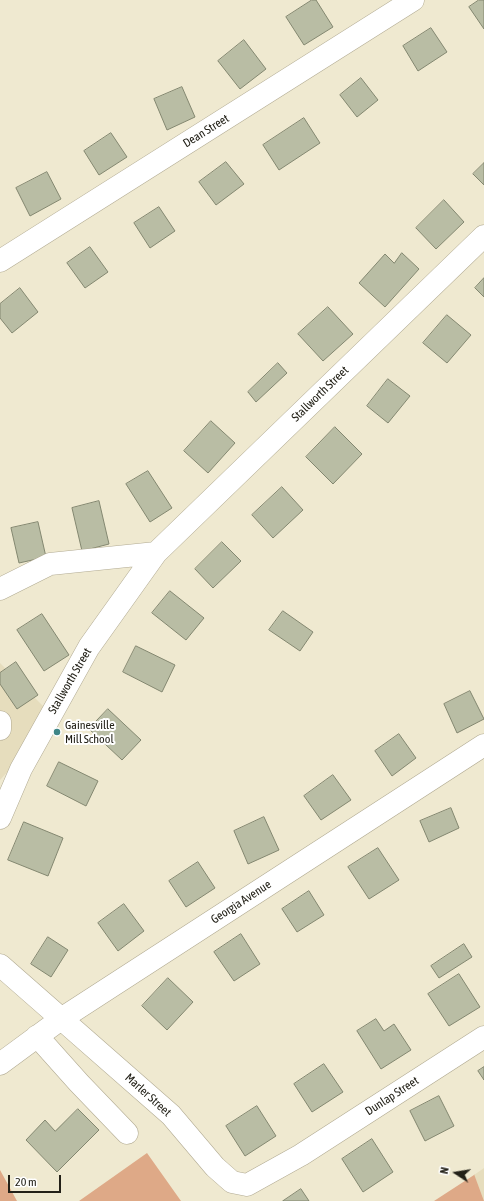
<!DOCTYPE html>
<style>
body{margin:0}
#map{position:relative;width:484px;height:1201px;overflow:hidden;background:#efe9d0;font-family:"Asap Condensed",sans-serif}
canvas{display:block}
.north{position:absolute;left:436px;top:1153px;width:40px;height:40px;-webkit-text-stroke:3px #fff;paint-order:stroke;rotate:282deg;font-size:11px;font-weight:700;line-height:16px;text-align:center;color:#232118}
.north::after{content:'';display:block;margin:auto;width:14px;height:18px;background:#232118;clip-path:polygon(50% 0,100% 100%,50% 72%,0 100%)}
.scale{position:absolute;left:8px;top:1175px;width:53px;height:18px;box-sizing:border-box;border:2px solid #232118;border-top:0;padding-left:5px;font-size:12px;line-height:14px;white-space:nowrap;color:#232118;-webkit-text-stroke:3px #fff;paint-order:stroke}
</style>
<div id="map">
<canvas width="484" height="1201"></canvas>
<div class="north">N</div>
<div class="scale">20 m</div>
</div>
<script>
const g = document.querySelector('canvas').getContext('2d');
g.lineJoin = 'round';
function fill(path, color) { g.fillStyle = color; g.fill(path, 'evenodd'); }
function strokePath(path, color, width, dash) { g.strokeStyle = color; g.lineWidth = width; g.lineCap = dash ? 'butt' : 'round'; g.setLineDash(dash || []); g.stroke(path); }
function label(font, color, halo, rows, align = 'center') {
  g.font = font + ' "Asap Condensed",sans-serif'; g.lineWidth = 4; g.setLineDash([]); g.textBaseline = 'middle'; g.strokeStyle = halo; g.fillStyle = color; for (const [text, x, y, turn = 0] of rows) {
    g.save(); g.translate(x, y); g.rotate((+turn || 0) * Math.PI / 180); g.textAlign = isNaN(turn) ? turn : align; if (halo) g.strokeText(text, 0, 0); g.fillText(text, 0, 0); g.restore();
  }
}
fill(new Path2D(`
 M0,663L56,719L0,780Z
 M484,1168V1201L474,1175Z`), '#e6ddbd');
fill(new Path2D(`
 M147,1153L181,1201H79Z
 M0,1170L17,1201H0Z
 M474,1174L484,1201H434L474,1175Z`), '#dea987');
const building = new Path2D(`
 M312,0H316L333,27L304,45L286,17Z
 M479,0H484V29L469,7Z
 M431,28L447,52L418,71L403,46Z
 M244,40L266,69L240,89L218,61Z
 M361,78L378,100L357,117L340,95Z
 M182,87L195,117L167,130L154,99Z
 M304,118L320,143L279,170L263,145Z
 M111,133L127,157L99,175L84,151Z
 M226,162L244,184L216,205L199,182Z
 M484,163V185L473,174Z
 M47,172L61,199L30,216L16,188Z
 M444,200L464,222L436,249L416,228Z
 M159,207L175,231L150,248L134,223Z
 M90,247L108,272L85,288L67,263Z
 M402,253L419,269L385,307L359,283L385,254L394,263Z
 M484,278V297L475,288Z
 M20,288L38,312L12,333L0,318V304Z
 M328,307L353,334L323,361L298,334Z
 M447,315L471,335L447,363L423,343Z
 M278,363L287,373L256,402L248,392Z
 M388,379L410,396L388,423L367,406Z
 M211,421L235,443L208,473L184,451Z
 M335,427L362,454L333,484L306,457Z
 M148,471L172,508L150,522L126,484Z
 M282,487L303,510L273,538L252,515Z
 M99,501L109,544L82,551L72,508Z
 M38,522L46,557L19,563L11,528Z
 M222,542L241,561L213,588L195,569Z
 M170,591L204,618L186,640L152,613Z
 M283,611L313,632L300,651L269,630Z
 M42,614L69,655L44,671L17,630Z
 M136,646L175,665L162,692L123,672Z
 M16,662L38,695L17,709L0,684V673Z
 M470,691L484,719L457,733L444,704Z
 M108,709L141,740L122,760L89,729Z
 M399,734L416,758L392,776L375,751Z
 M59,762L98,781L86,806L47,786Z
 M333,775L351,800L321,820L304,796Z
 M451,808L459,828L429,842L420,821Z
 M264,817L279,850L248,864L234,831Z
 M24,822L63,838L48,876L8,860Z
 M378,848L399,880L369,899L348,867Z
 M198,862L215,888L186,907L169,881Z
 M309,891L324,915L297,932L282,909Z
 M124,904L144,931L118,951L98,923Z
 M241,934L260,964L234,981L214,952Z
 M48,937L68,950L51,977L31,964Z
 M464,944L472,957L439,978L431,966Z
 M459,974L480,1007L449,1026L428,994Z
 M168,978L193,1002L167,1030L142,1006Z
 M376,1019L384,1031L394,1024L411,1050L381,1069L357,1031Z
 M324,1064L343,1092L312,1112L294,1084Z
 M484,1067V1080L478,1071Z
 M439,1096L454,1126L425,1141L410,1111Z
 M257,1106L276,1136L245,1156L226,1126Z
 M78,1109L99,1130L57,1172L26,1140L45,1120L55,1131Z
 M372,1139L393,1172L363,1192L342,1159Z
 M301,1189L309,1201H283Z`);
fill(building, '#b9bda4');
strokePath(building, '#838770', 1);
const minor = new Path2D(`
 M0,261L413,0
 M0,589L50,564L156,553L484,236
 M0,722V729
 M0,818L21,769L89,647L156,553
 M0,965L171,1115L215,1167L232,1182L247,1185L301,1155L484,1037
 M37,1036L79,1083L127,1133
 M0,1064L61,1019L484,745`);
strokePath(minor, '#b1aa92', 23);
strokePath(minor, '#fff', 22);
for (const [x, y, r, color] of [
 [57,732,4,"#3e8687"]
]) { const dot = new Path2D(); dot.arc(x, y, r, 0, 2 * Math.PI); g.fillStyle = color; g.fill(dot); strokePath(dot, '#fff', 1.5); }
label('12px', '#232118', '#fff', [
 ["Dean Street",206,131,-32],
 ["Stallworth Street",320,394,-44],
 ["Stallworth Street",70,681,-60],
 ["Georgia Avenue",241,902,-33],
 ["Marler Street",148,1095,42],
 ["Dunlap Street",392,1096,-33]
]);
label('12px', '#232118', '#fff', [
 ["Gainesville",65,725],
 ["Mill School",65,739]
], 'left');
</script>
